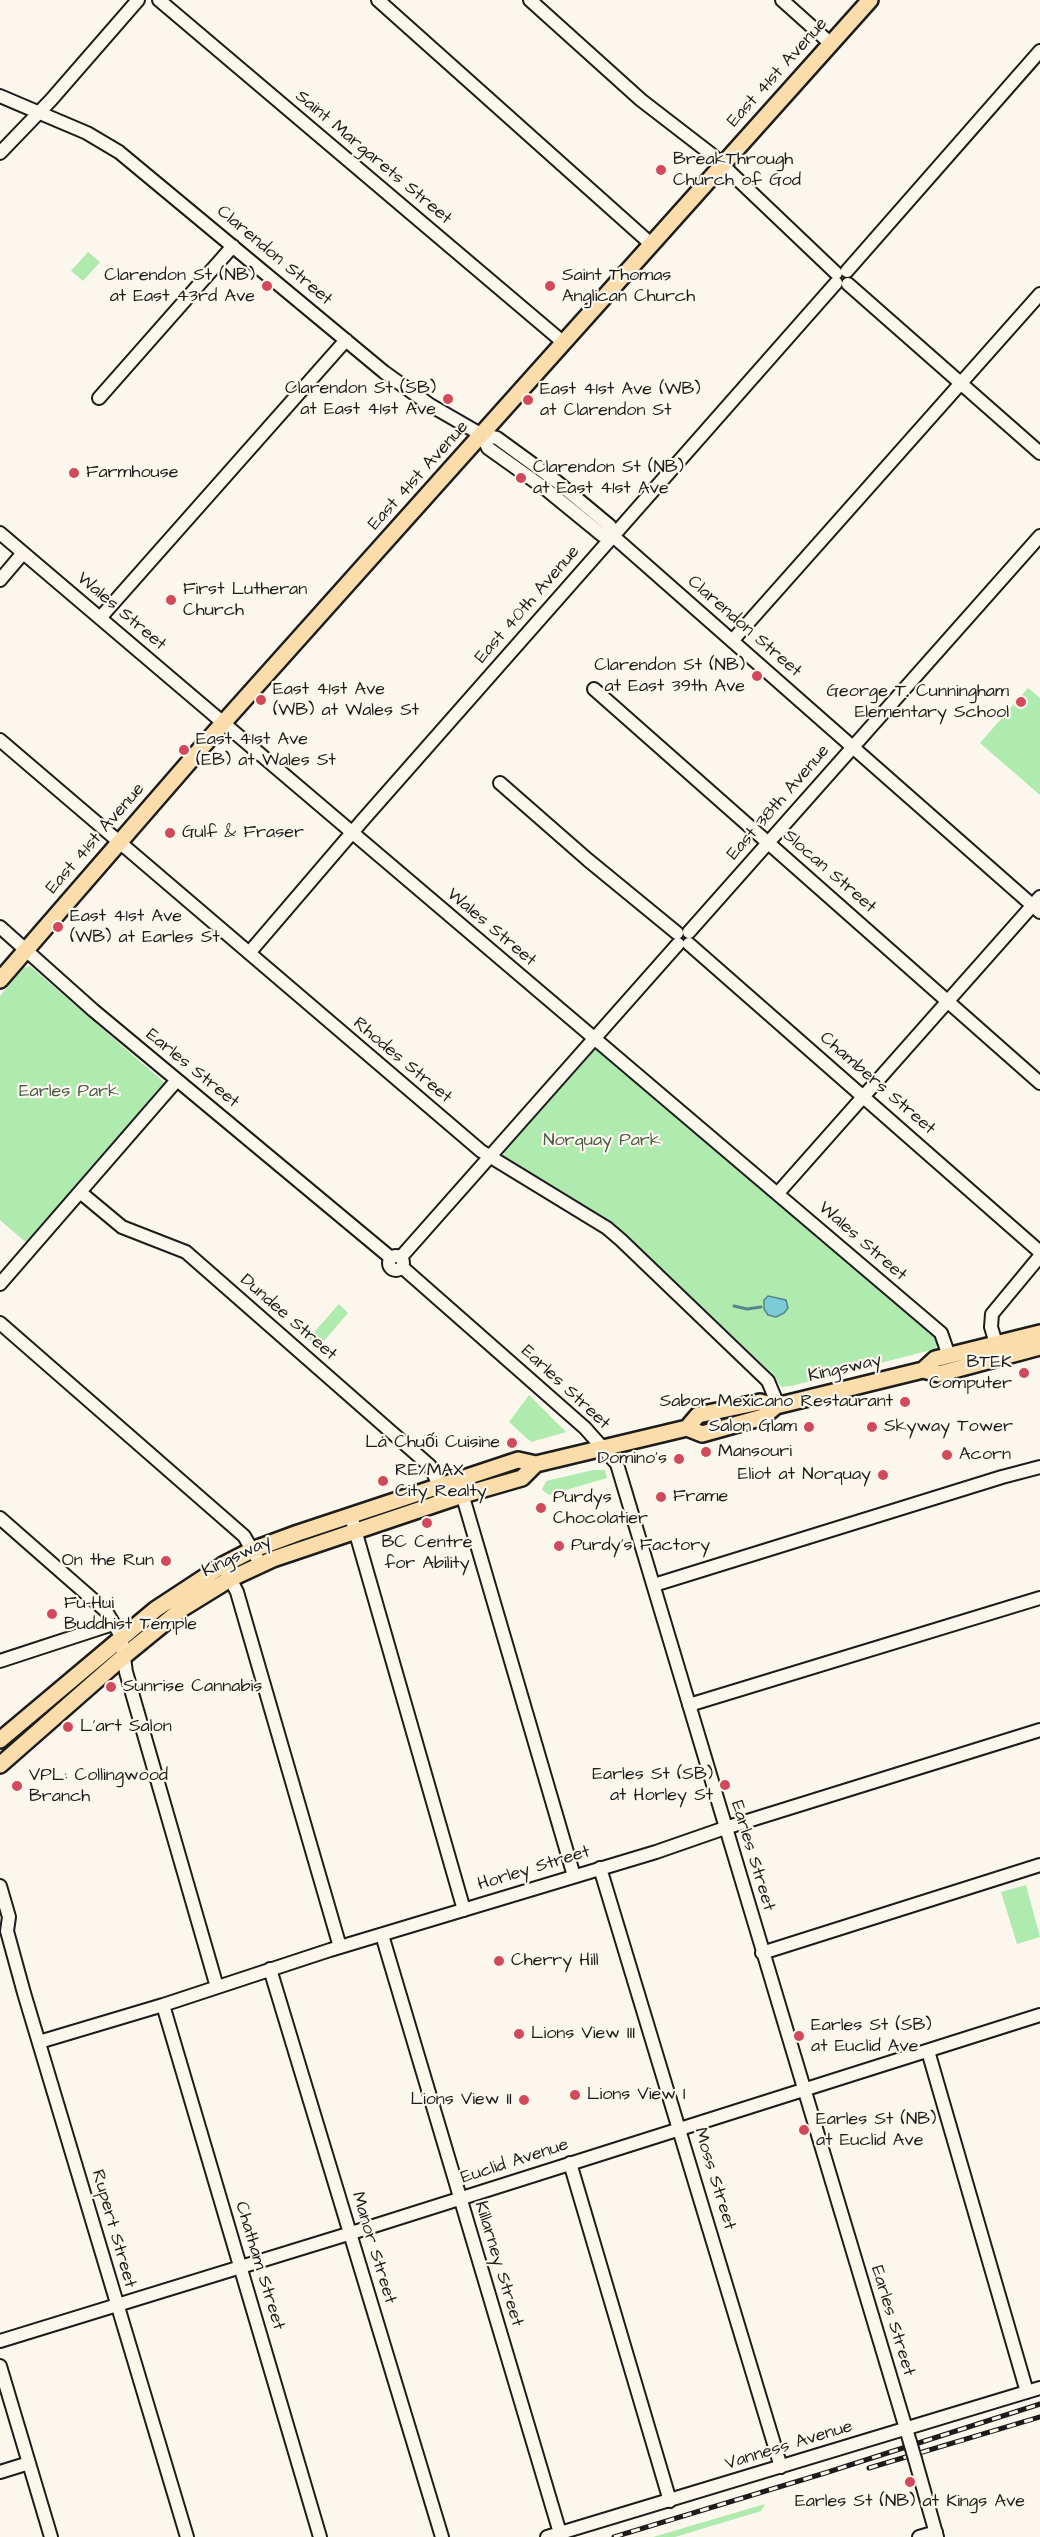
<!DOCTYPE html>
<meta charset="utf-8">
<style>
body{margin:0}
canvas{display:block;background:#fbf7ec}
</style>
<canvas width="1040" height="2537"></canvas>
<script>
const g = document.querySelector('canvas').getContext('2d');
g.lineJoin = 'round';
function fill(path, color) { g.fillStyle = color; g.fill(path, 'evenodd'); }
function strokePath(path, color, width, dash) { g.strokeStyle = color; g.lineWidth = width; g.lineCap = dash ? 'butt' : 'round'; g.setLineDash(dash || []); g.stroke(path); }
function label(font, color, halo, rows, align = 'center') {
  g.font = font + ' "Architects Daughter",sans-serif'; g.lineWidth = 4.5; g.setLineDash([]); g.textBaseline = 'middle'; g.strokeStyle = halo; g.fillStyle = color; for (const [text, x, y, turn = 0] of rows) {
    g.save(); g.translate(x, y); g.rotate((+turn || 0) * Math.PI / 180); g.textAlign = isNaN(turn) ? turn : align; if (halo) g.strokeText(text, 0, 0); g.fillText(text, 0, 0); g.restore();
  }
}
fill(new Path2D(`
 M88,252L100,262L83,281L71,271Z
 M1028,688L1040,698V795L980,743Z
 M30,966L165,1083L164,1087L29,1245L0,1220V996L23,968Z
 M597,1049L935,1335L938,1344L935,1349L791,1386L781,1387L772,1373L621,1232L503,1159L504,1150L582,1062C583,1055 591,1049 597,1049Z
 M339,1304L348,1313L318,1348L308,1339Z
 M529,1395L566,1432L531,1442L509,1422Z
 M593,1470H605L607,1478L549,1495L542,1490L546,1481Z
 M1026,1885L1040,1937L1017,1944L1001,1892Z
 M765,2504L761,2511L675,2537H653Z`), '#afeaae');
const water = new Path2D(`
 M768,1296L786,1300L788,1308L784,1313L776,1317L768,1315L764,1309V1300Z`);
fill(water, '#7cccd8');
strokePath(water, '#56868d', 1.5);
strokePath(new Path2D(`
 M734,1306L747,1309L761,1307`), '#56868d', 3);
const minor = new Path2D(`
 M159,0L564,343
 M378,0L651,244
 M530,0L641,100L711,154L836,273
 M782,0L830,43
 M0,96L87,133L119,152L384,372L430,405L482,435L497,438L556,481L610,526L613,536L1040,912
 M0,153L51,100L138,0
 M847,271L1040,51
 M848,284L1040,453
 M99,398L233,246
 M482,435L488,448L547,490L602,535L613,536
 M0,533L941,1333L949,1356
 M0,580L23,553
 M100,618L346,340
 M732,641L1040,294
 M594,689L1040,1083
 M0,740L481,1151L607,1228L621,1240L768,1381L778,1405
 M500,783L588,860L677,933
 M0,927L93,1010L391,1258
 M689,932L1040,536
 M689,944L1040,1252
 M249,953L362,821L836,283
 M80,1192L122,1227L186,1252L430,1466L443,1494
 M778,1193L1040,897
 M389 1263a7 7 0 1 1 14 0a7 7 0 1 1-14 0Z
 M401,1257L678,944
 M402,1267L585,1428L617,1464L910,2442
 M0,1284L177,1080
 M0,1323L244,1536L257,1558
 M998,1350L991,1327L992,1314L1040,1256
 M458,1480L574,1876
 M351,1516L464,1910
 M0,1518L106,1611L121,1636L126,1672L217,1987
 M223,1565L237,1592L340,1947
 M654,1585L1002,1477L1040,1467
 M0,1661L113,1624
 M689,1705L1040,1598
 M600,1868L781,2467
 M0,1886L9,1917L7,1931L24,1993L187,2537
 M382,1935L560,2533
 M762,1953L1040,1865
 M270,1969L442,2537
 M163,2005L320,2537
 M39,2042L163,2005L330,1950L656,1852L725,1828L1040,1730
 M928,2051L1027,2392
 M570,2163L670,2501
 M0,2341L361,2230L1040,2015
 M0,2366L51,2537
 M915,2459L937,2537
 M0,2472L29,2463
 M547,2537L1040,2388
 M919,2537L936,2532`);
const major = new Path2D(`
 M0,980L216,731L870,0
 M923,1370L935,1359L1040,1333
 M687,1428L702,1434L763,1417L776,1406
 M0,1740L156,1609L223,1565L252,1550L298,1533L518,1460L536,1464L687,1428L698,1415L760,1402L776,1406L923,1370L939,1374L1040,1347
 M0,1765L123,1657L183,1608L230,1579L273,1559L463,1495L522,1478L536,1464`);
strokePath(minor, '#1c1c1c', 16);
strokePath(major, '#1c1c1c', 20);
strokePath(minor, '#fbf7ec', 12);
strokePath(major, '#faddab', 15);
const rail = new Path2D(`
 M869,2468L1040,2417
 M614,2537L825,2473L1040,2404`);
strokePath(rail, '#1c1c1c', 5);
strokePath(rail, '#fbf7ec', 3, [9]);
const minorBridge = new Path2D(`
 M910,2442L915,2459`);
strokePath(minorBridge, '#1c1c1c', 16, []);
strokePath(minorBridge, '#fbf7ec', 12);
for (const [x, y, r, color] of [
 [661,170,6,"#d1495b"],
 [267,286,6,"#d1495b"],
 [550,286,6,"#d1495b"],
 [448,399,6,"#d1495b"],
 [528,400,6,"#d1495b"],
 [74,473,6,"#d1495b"],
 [521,478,6,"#d1495b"],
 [171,600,6,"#d1495b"],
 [757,676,6,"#d1495b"],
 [261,700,6,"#d1495b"],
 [1021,702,6,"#d1495b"],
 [184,750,6,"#d1495b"],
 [170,833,6,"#d1495b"],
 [58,927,6,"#d1495b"],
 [1024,1373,6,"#d1495b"],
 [905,1402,6,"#d1495b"],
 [809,1427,6,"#d1495b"],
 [872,1427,6,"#d1495b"],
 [512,1443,6,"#d1495b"],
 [706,1452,6,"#d1495b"],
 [947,1455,6,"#d1495b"],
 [679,1459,6,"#d1495b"],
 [883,1475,6,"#d1495b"],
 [383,1481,6,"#d1495b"],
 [661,1497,6,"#d1495b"],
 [541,1508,6,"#d1495b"],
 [427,1523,6,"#d1495b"],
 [559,1546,6,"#d1495b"],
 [166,1561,6,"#d1495b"],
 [52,1614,6,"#d1495b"],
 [111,1687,6,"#d1495b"],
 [68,1727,6,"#d1495b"],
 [725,1785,6,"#d1495b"],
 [17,1786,6,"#d1495b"],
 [499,1961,6,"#d1495b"],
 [519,2034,6,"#d1495b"],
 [799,2036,6,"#d1495b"],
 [575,2095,6,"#d1495b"],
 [524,2100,6,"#d1495b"],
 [804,2130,6,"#d1495b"],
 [910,2482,6,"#d1495b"]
]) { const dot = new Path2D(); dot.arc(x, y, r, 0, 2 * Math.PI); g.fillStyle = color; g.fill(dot); strokePath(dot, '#fbf7ec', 2); }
label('18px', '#1c1c1c', '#fbf7ec', [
 ["East 41st Avenue",778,73,-48],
 ["Saint Margarets Street",373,158,40],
 ["Clarendon Street",274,256,40],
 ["East 41st Avenue",419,476,-48],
 ["East 40th Avenue",528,605,-49],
 ["Wales Street",121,612,40],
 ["Clarendon Street",744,627,41],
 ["East 38th Avenue",779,803,-49],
 ["East 41st Avenue",96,839,-49],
 ["Slocan Street",829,872,41],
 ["Wales Street",491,928,40],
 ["Rhodes Street",402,1061,40],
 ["Earles Street",192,1069,39],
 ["Chambers Street",877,1084,41],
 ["Wales Street",862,1242,41],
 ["Dundee Street",288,1318,41],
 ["Kingsway",845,1369,-13],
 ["Earles Street",565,1388,43],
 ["Kingsway",237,1557,-26],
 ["Earles Street",752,1856,73],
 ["Horley Street",534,1869,-17],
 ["Euclid Avenue",515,2162,-18],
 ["Moss Street",714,2179,73],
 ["Rupert Street",113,2229,74],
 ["Manor Street",373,2248,73],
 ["Killarney Street",498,2264,73],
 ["Chatham Street",259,2266,73],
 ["Earles Street",892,2321,73],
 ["Vanness Avenue",789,2446,-17]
]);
label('18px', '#1c1c1c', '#fbf7ec', [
 ["BreakThrough",673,160],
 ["Church of God",673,181],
 ["Clarendon St (NB)",255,276,"right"],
 ["at East 43rd Ave",255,297,"right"],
 ["Saint Thomas",562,276],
 ["Anglican Church",562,297],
 ["Clarendon St (SB)",436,389,"right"],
 ["at East 41st Ave",436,410,"right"],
 ["East 41st Ave (WB)",540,390],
 ["at Clarendon St",540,411],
 ["Clarendon St (NB)",533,468],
 ["at East 41st Ave",533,489],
 ["Farmhouse",86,473],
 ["First Lutheran",183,590],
 ["Church",183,611],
 ["Clarendon St (NB)",745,666,"right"],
 ["at East 39th Ave",745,687,"right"],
 ["East 41st Ave",273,690],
 ["(WB) at Wales St",273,711],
 ["George T. Cunningham",1009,692,"right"],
 ["Elementary School",1009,713,"right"],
 ["East 41st Ave",196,740],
 ["(EB) at Wales St",196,761],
 ["Gulf & Fraser",182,833],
 ["East 41st Ave",70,917],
 ["(WB) at Earles St",70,938],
 ["BTEK",1012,1363,"right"],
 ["Computer",1012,1384,"right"],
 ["Sabor Mexicano Restaurant",893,1402,"right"],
 ["Salon Glam",797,1427,"right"],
 ["Skyway Tower",884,1427],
 ["Lá Chuối Cuisine",500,1443,"right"],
 ["Mansouri",718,1452],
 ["Acorn",959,1455],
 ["Domino's",667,1459,"right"],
 ["RE/MAX",395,1471],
 ["City Realty",395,1492],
 ["Eliot at Norquay",871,1475,"right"],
 ["Frame",673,1497],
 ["Purdys",553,1498],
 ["Chocolatier",553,1519],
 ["BC Centre",427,1543,"center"],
 ["for Ability",427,1564,"center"],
 ["Purdy's Factory",571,1546],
 ["On the Run",154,1561,"right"],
 ["Fu-Hui",64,1604],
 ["Buddhist Temple",64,1625],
 ["Sunrise Cannabis",123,1687],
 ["L'art Salon",80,1727],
 ["Earles St (SB)",713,1775,"right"],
 ["at Horley St",713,1796,"right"],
 ["VPL: Collingwood",29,1776],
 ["Branch",29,1797],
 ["Cherry Hill",511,1961],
 ["Earles St (SB)",811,2026],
 ["at Euclid Ave",811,2047],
 ["Lions View III",531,2034],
 ["Lions View I",587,2095],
 ["Lions View II",512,2100,"right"],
 ["Earles St (NB)",816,2120],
 ["at Euclid Ave",816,2141],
 ["Earles St (NB) at Kings Ave",910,2502,"center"]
], 'left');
label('18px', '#485a48', '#fbf7ec', [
 ["Earles Park",69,1092],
 ["Norquay Park",602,1141]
]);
</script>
